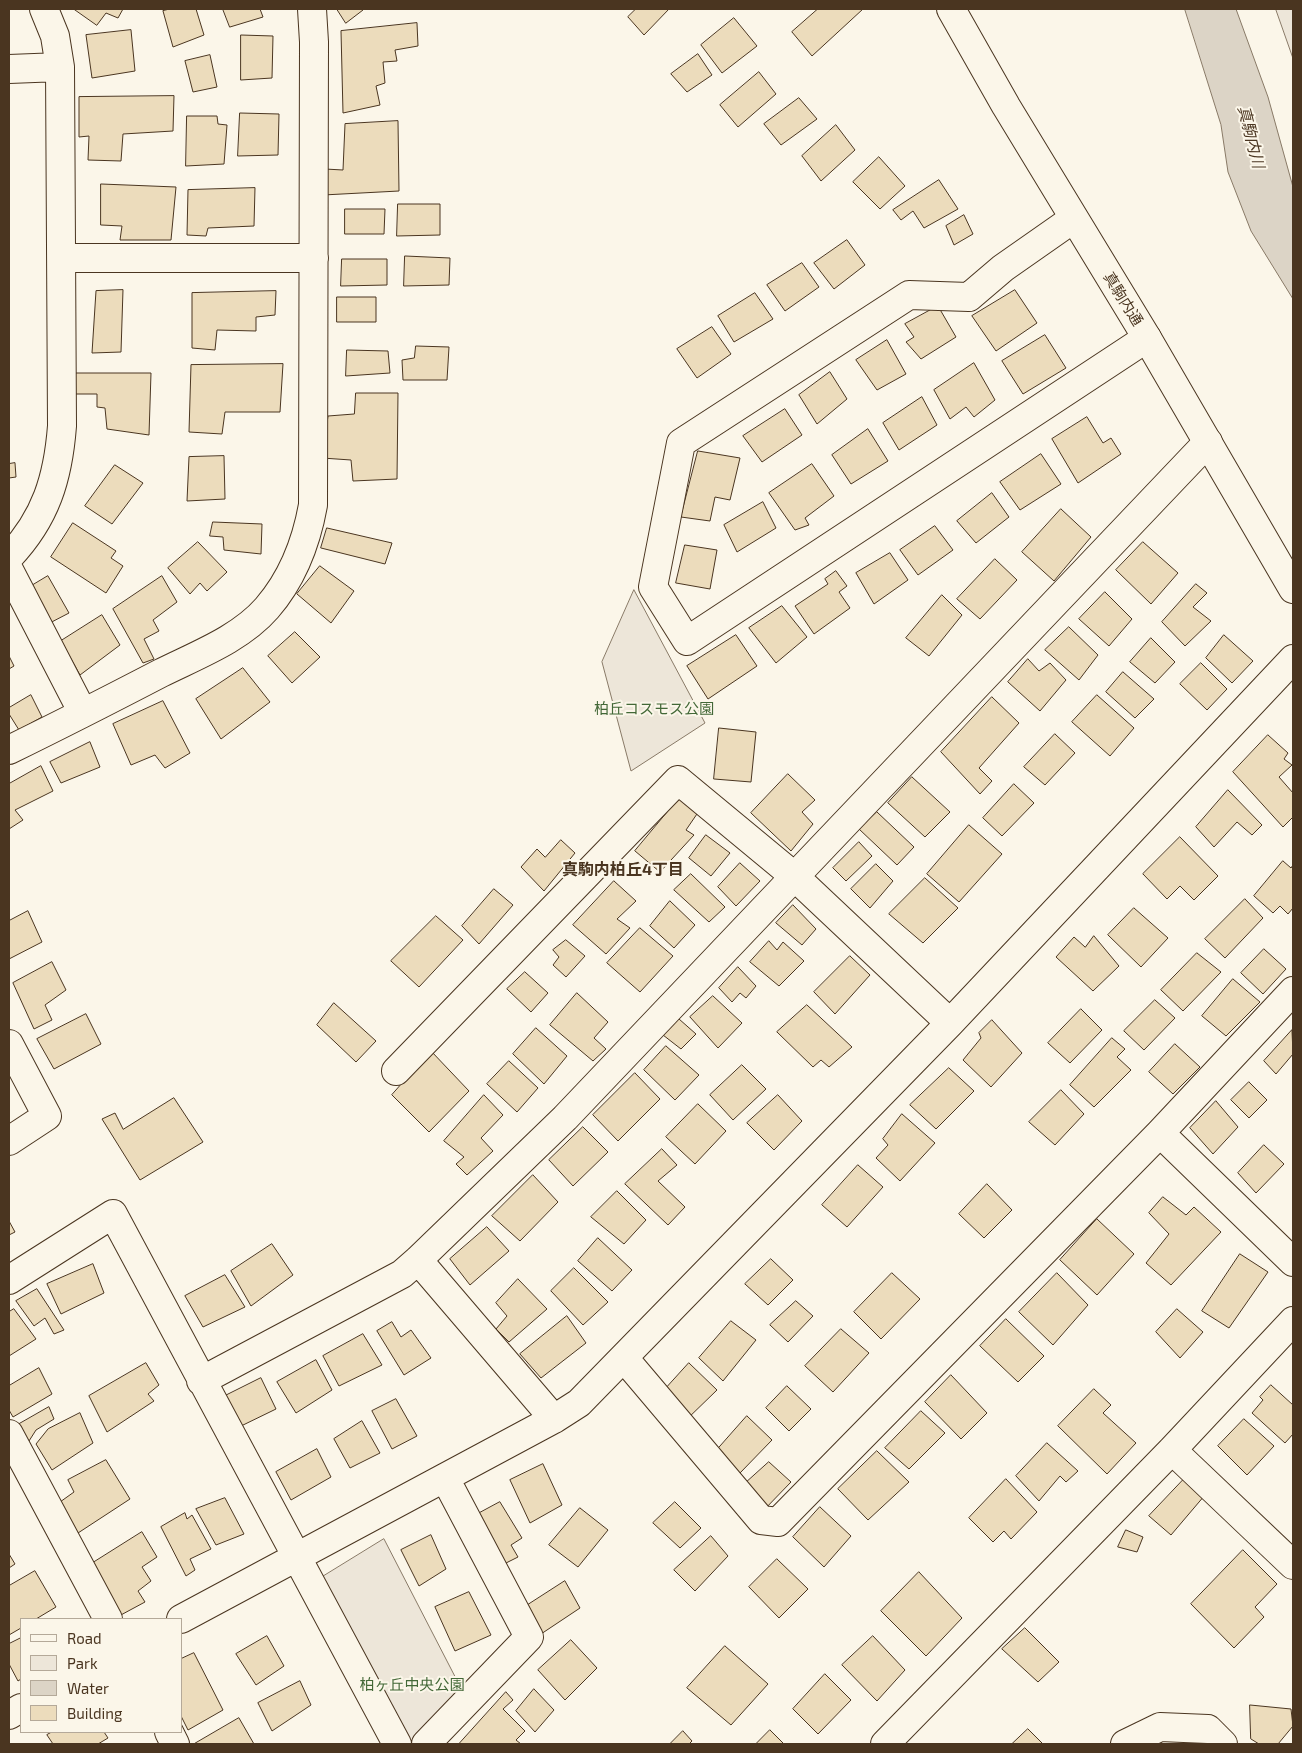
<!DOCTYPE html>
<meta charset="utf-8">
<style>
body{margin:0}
#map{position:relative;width:1302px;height:1753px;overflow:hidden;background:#fbf6e9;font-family:"Exo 2",sans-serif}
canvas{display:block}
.frame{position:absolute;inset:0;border:10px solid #4a3520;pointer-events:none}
.legend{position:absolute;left:20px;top:1618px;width:162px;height:115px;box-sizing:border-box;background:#fbf6e9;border:1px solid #b4a999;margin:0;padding:6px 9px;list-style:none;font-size:15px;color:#4a3520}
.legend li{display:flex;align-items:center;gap:10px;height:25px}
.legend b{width:25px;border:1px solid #b4a999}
</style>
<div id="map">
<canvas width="1302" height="1753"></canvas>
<div class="frame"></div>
<ul class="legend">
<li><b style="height:6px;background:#fbf6e9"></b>Road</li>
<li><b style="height:14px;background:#ede6d9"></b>Park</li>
<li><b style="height:14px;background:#dcd4c6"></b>Water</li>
<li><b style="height:14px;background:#ecdcbc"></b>Building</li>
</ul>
</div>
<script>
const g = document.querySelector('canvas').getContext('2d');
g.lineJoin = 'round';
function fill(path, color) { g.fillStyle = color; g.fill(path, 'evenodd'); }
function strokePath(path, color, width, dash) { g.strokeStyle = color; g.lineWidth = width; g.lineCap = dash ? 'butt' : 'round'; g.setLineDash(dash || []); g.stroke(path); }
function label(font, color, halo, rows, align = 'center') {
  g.font = font + ' "Exo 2","Noto Sans JP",sans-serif'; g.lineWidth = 4; g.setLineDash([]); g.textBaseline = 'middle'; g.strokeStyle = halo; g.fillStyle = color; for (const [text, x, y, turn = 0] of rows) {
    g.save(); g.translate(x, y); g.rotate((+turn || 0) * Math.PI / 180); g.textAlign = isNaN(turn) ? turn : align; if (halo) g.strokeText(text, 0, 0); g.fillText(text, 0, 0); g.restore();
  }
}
const green = new Path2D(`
 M1276,9H1293V58Z
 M634,590L705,723L631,771L602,662Z
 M384,1539L464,1694L416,1744H396L319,1579Z`);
fill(green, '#ede6d9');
strokePath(green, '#887966', 1);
const water = new Path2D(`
 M1185,9H1236L1268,97L1293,187V299L1251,231L1228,172L1221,125Z`);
fill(water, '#dcd4c6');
strokePath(water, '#887966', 1);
const building = new Path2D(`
 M74,9H123L118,18L106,13L97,25Z
 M170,9H196L204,35L173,47L163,11Z
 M223,9H260L263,17L230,27Z
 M337,9H362L363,10L346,23Z
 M636,9H669L644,35L628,17Z
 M818,9H863L812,56L792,32Z
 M734,18L757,46L722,73L701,45Z
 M417,23L418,46L395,50L397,61L383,62L385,83L376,86L380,105L343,113L341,31Z
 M131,30L135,71L92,78L86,35Z
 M241,35L273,36L272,78L241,80Z
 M698,54L712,75L687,92L671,74Z
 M210,55L217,87L193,92L185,61Z
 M759,72L776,94L738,127L720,105Z
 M174,96L173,131L123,134L121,161L88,160L89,136L79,137V97Z
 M799,98L817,119L781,145L764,124Z
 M240,113L279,114L278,155L238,156Z
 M187,116H217L218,124L227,125L224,164L186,166Z
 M398,121L399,191L323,195L325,169L343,170L345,124Z
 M836,125L855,150L821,181L802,156Z
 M879,157L905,186L880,209L853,182Z
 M939,180L958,209L924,228L913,211L901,220L893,210Z
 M101,184L176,187L171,240H120L122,226L101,225Z
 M255,188L254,226L208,228L206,236L187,235L188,190Z
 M398,204H440V235L397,236Z
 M345,209H385L384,234H345Z
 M964,215L973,234L954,245L946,226Z
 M847,240L865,265L834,289L814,263Z
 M405,256L450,258L449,285L404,286Z
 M342,259H387V285L341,286Z
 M802,263L819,287L785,311L767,285Z
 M123,290L121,352L92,353L96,291Z
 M1015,290L1037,323L996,351L972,316Z
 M276,291L275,315L256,317V331L217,330L215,350L192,348V293Z
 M755,293L773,319L734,342L718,316Z
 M337,297H376V322H337Z
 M938,306L956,337L921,359L906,342L914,337L905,324Z
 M712,327L731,354L697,378L677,349Z
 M1045,335L1066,368L1023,394L1002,361Z
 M887,340L906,374L877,390L856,360Z
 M416,346L449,347L447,380H403L402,360L414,358Z
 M347,350L388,351L390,373L346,376Z
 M974,363L995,400L974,417L966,407L950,419L934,390Z
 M283,364L280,412H225L222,434L189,432L191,365Z
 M830,372L847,399L817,424L799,395Z
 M74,373H151L149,435L107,429L105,408L97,407V394H73Z
 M356,393H398L397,479L353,481L351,460L322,458L328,416L354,414Z
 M922,397L937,425L899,450L883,423Z
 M785,409L802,435L762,462L743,436Z
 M1087,417L1103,443L1111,438L1121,454L1078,483L1052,439Z
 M868,429L888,461L851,484L832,455Z
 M698,451L740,458L730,500L715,497L710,521L681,517Z
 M1041,454L1061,484L1020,510L1000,482Z
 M224,456L225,499L187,501L189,457Z
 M15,463L16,477L9,478V464Z
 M812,464L834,496L805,518L809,525L795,530L769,493Z
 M115,465L143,483L112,524L85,506Z
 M992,493L1009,517L976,543L957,521Z
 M763,502L776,528L737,552L724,525Z
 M1061,509L1091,537L1054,581L1022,552Z
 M213,522L262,524L261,554L224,550L223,537L210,536Z
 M73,523L116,551L111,558L123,566L106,593L51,557Z
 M935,526L953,550L918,575L900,550Z
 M327,528L392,543L385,564L321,548Z
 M198,542L227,572L207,591L200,583L190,594L168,568Z
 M1143,542L1178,573L1151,604L1116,570Z
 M685,545L717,550L710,589L676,583Z
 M890,553L908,580L874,604L856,573Z
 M995,559L1017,580L980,619L957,599Z
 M320,566L354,591L331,623L297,594Z
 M836,571L847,586L839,592L850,608L814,634L795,606L828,584L825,579Z
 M48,576L69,613L44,626L23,591Z
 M162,576L177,602L153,620L159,631L144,639L154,659L143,663L113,609Z
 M1196,584L1207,593L1193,607L1211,621L1185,646L1162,622Z
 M1105,592L1132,619L1109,646L1079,619Z
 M942,595L962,615L929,656L906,638Z
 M782,606L807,637L776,663L749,628Z
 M102,615L120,645L80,675L61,641Z
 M1069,627L1098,655L1079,680L1045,650Z
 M295,632L320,657L292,683L268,656Z
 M736,635L757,666L708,699L687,666Z
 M1224,635L1253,661L1232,683L1206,658Z
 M1151,638L1175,662L1155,683L1130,662Z
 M9,656L14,666L9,669Z
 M1028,659L1039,671L1050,663L1066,680L1040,711L1008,682Z
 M1201,663L1227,689L1207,710L1180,684Z
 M243,668L270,702L221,739L196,699Z
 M1123,672L1154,699L1135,718L1106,692Z
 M31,695L42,717L19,730L9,714V708Z
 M1097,695L1134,728L1110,756L1072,722Z
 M992,697L1019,723L979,768L992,781L980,794L941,752Z
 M163,701L190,753L165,768L155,755L131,765L113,724Z
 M719,728L756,732L751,782L714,779Z
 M1055,734L1075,753L1045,785L1024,767Z
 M1268,735L1288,753L1284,759L1292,765L1279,777L1293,793V817L1283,827L1233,772Z
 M90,742L100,767L61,783L50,762Z
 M41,766L53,791L15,810L23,820L9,829V784Z
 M788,774L815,800L802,812L813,824L791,851L751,813Z
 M912,777L950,812L925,837L888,803Z
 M1014,784L1034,803L1002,836L983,818Z
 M1228,790L1262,825L1252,835L1237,822L1214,847L1196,827Z
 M681,796L699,811L686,830L694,835L660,872L635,851Z
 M877,812L914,847L897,865L859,829Z
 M969,825L1002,854L959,902L927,874Z
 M706,835L730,853L711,876L689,858Z
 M1180,837L1218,876L1194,900L1180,886L1167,899L1143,874Z
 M561,840L575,853L544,891L521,867L537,849L545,857Z
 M859,842L872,856L846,881L833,868Z
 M1283,861L1291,868L1293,865V908L1288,914L1280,906L1273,913L1254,896Z
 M740,863L760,881L736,906L718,887Z
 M876,864L893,881L870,908L851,889Z
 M691,874L725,907L709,922L674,890Z
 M925,878L958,908L923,943L889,914Z
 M614,881L636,901L617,919L630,928L606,954L573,925Z
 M494,889L513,905L479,944L462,926Z
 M1245,899L1263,918L1225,958L1205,939Z
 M670,901L695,925L674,948L650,926Z
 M793,905L816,929L802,945L776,923Z
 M1134,908L1168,938L1141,967L1108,935Z
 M28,911L42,942L9,959V921Z
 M436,916L463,940L419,987L391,961Z
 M640,928L673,956L640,992L607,963Z
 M1094,936L1119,966L1093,991L1056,957L1074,937L1085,947Z
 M566,940L585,956L566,977L553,965L559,957L553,950Z
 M769,941L777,950L783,942L804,961L779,986L750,962Z
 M1264,949L1286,969L1263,994L1241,973Z
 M1197,953L1221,972L1183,1011L1161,990Z
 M850,956L870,975L835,1014L814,992Z
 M52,962L66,990L45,1005L52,1020L34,1029L13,983Z
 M738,967L756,986L746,998L740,993L732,1002L719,988Z
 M525,972L548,993L531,1012L507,989Z
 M1233,979L1260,1002L1226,1036L1202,1016Z
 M577,993L608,1022L594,1038L606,1049L593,1061L550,1025Z
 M713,996L742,1023L718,1048L690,1017Z
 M1155,1000L1175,1018L1144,1050L1124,1031Z
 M334,1003L376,1041L356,1062L317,1025Z
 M807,1005L852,1047L829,1067L821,1060L813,1067L777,1032Z
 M1081,1009L1102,1030L1070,1063L1048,1043Z
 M86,1014L101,1044L54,1069L37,1039Z
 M679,1019L696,1034L681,1049L663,1035Z
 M992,1020L1022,1053L991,1087L963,1060L981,1038L979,1033Z
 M536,1028L567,1056L544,1084L513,1054Z
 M1292,1030L1293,1054L1276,1074L1264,1061Z
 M1112,1038L1125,1049L1117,1057L1131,1070L1094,1107L1070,1085Z
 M1175,1044L1200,1067L1173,1094L1149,1072Z
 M666,1046L699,1075L675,1100L644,1070Z
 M431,1051L469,1091L429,1132L392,1095Z
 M509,1061L538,1088L517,1112L487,1084Z
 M742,1065L766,1089L733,1120L710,1095Z
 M949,1068L974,1091L936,1129L910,1105Z
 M635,1073L660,1099L618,1141L593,1115Z
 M1249,1082L1267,1100L1249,1118L1231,1100Z
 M1061,1090L1084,1114L1055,1145L1029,1122Z
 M484,1095L503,1115L481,1138L493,1151L467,1175L456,1164L464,1157L444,1141Z
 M778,1095L802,1121L774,1150L747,1123Z
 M174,1098L203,1142L140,1180L102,1119L115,1113L123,1129Z
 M1216,1101L1238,1127L1213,1154L1190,1128Z
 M698,1104L726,1131L695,1164L666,1137Z
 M902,1114L935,1143L900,1181L876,1158L888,1145L883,1139Z
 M583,1127L608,1152L573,1186L549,1160Z
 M1264,1145L1284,1164L1256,1193L1238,1173Z
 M662,1149L677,1165L658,1181L685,1207L668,1225L625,1184Z
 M858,1165L883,1187L847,1227L822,1205Z
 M533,1175L558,1202L520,1241L492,1216Z
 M987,1184L1012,1210L984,1238L959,1214Z
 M617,1191L646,1220L624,1244L591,1217Z
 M1163,1197L1186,1215L1194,1207L1221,1232L1171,1285L1146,1263L1169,1234L1149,1213Z
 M1097,1219L1134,1254L1097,1295L1060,1260Z
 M9,1221L15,1232L9,1235Z
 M487,1227L509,1251L470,1285L450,1259Z
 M598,1238L632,1270L612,1291L578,1261Z
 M272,1244L293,1275L251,1306L231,1271Z
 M1240,1254L1268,1272L1229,1328L1202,1311Z
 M771,1259L793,1280L768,1305L745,1284Z
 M93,1264L104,1293L61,1314L47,1284Z
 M574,1268L608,1302L583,1325L551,1291Z
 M892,1273L920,1299L881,1339L854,1312Z
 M1057,1273L1088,1305L1053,1345L1019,1312Z
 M225,1275L245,1307L203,1327L185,1296Z
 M518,1279L547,1309L509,1342L496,1329L507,1316L496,1303Z
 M37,1289L64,1330L54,1334L45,1318L34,1326L16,1301Z
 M796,1301L813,1316L788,1342L770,1325Z
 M14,1309L36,1339L9,1356V1312Z
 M1177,1309L1203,1332L1180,1358L1156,1332Z
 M567,1316L586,1343L541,1378L520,1354Z
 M1006,1319L1044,1356L1018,1382L980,1346Z
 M731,1321L756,1340L723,1381L699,1358Z
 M392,1322L401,1337L411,1330L431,1358L404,1375L377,1331Z
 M841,1329L869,1353L833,1392L805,1366Z
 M363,1334L382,1365L339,1386L323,1356Z
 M316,1360L332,1390L296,1413L277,1382Z
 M146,1363L159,1385L148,1394L154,1401L107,1432L89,1396Z
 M689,1363L717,1390L684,1422L660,1395Z
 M39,1368L52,1394L13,1417L9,1410V1386Z
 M951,1375L987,1413L961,1439L925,1402Z
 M261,1378L276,1409L239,1427L223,1397Z
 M1271,1385L1293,1405V1434L1285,1443L1252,1413L1263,1400L1260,1397Z
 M787,1386L811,1409L789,1431L766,1408Z
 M1094,1389L1111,1405L1103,1413L1136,1443L1107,1474L1058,1426Z
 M396,1399L417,1436L392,1449L372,1411Z
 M49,1407L54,1419L36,1430L29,1441L24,1444L14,1427Z
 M921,1411L945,1433L909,1469L885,1448Z
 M80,1413L93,1443L52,1470L36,1444L48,1429Z
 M747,1416L772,1440L740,1473L717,1450Z
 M1244,1419L1274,1446L1247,1475L1218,1446Z
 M362,1421L380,1453L350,1468L334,1439Z
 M1047,1443L1078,1471L1066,1482L1060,1476L1039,1501L1016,1476Z
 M317,1449L331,1477L291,1500L276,1472Z
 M877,1451L909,1482L868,1520L838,1489Z
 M106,1460L130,1499L78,1533L60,1502L74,1492L68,1480Z
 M769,1462L791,1482L762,1512L739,1489Z
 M543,1464L562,1505L530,1523L510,1480Z
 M1186,1477L1205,1495L1171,1535L1149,1516Z
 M1006,1479L1037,1512L1011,1539L1004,1531L993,1542L969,1518Z
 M225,1498L244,1534L216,1545L196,1509Z
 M500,1502L522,1538L511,1545L518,1557L496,1568L474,1516Z
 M675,1502L701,1528L680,1548L653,1523Z
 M820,1507L851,1536L824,1567L793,1537Z
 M580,1508L608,1530L578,1567L549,1545Z
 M185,1513L187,1519L192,1515L211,1549L190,1559L195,1570L186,1576L161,1527Z
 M1126,1530L1143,1537L1137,1552L1118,1547Z
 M142,1532L157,1557L142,1567L151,1581L138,1591L145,1602L119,1616L88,1566Z
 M431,1535L446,1569L419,1586L401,1550Z
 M711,1536L728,1556L695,1591L674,1570Z
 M1243,1550L1277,1584L1255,1607L1264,1617L1234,1648L1191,1604Z
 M9,1554L15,1564L9,1568Z
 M777,1559L808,1589L779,1618L749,1587Z
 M35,1571L56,1607L36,1619H21V1628L9,1635V1586Z
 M919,1572L962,1618L926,1656L881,1611Z
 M565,1581L580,1608L535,1638L520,1610Z
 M469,1592L491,1635L455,1651L435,1607Z
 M1025,1628L1059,1662L1038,1682L1002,1649Z
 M267,1636L284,1666L256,1685L236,1654Z
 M873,1636L905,1670L877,1701L842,1665Z
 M21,1638V1679L18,1681L9,1664V1644Z
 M571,1640L597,1668L565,1700L538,1670Z
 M725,1646L768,1684L731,1725L687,1688Z
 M194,1653L223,1710L188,1730L181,1716V1659Z
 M825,1674L851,1700L818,1734L793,1709Z
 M300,1681L311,1705L272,1731L258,1703Z
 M534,1689L554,1710L535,1732L516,1711Z
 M506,1692L513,1700L503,1709L525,1731L516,1740L521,1744H459Z
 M1250,1705L1291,1709L1293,1726L1278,1744H1259L1251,1739Z
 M239,1718L254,1744H194Z
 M1028,1729L1043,1744H1012Z
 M770,1730L784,1744H756Z
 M683,1731L692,1741L689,1744H670Z
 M52,1732H104L108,1738L98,1744H53L47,1735Z`);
fill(building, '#ecdcbc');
strokePath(building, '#4a3520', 1);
const minor = new Path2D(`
 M9,69L60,67
 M1073,219L1003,268L969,297L909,295L681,443L653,587L687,641L1147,338
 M62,258H314
 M9,557C46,518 58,478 62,426L60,67L55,36L44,9
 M9,570L83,713
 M9,750C60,725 111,699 161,673C197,655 240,639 267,608C293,578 306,544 313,505L314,42L312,9
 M9,1044L47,1116L9,1141
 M396,1071L678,780L794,876L950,1023
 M1160,1133L1293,1262
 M418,1260L554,1419
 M9,1280L113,1214L397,1744
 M624,1358L761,1520L778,1522L1160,1133L1293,991
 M201,1381L402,1274L418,1260L565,1118L1208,442
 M9,1434L108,1619
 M1172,1450L1293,1565
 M181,1619L554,1419L579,1403L950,1023L1293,659
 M9,1715L21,1708
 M169,1732L175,1744
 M426,1744L529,1637L445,1478
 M885,1744L1172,1450L1293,1321
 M1125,1744L1160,1727L1208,1729L1223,1744`);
const highway = new Path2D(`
 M951,9L1006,106L1147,338L1293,589`);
strokePath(minor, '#4a3520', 30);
strokePath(highway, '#4a3520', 30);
strokePath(minor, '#fbf6e9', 28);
strokePath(highway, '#fbf6e9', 28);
label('15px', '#4a3520', '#fbf6e9', [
 ["真駒内通",1123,299,58]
]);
label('15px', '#436837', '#fbf6e9', [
 ["柏丘コスモス公園",654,709],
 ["柏ヶ丘中央公園",412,1685]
]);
label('italic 16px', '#4a3520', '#fbf6e9', [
 ["真駒内川",1251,137,76]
]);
label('bold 16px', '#4a3520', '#fbf6e9', [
 ["真駒内柏丘4丁目",623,870]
]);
</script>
